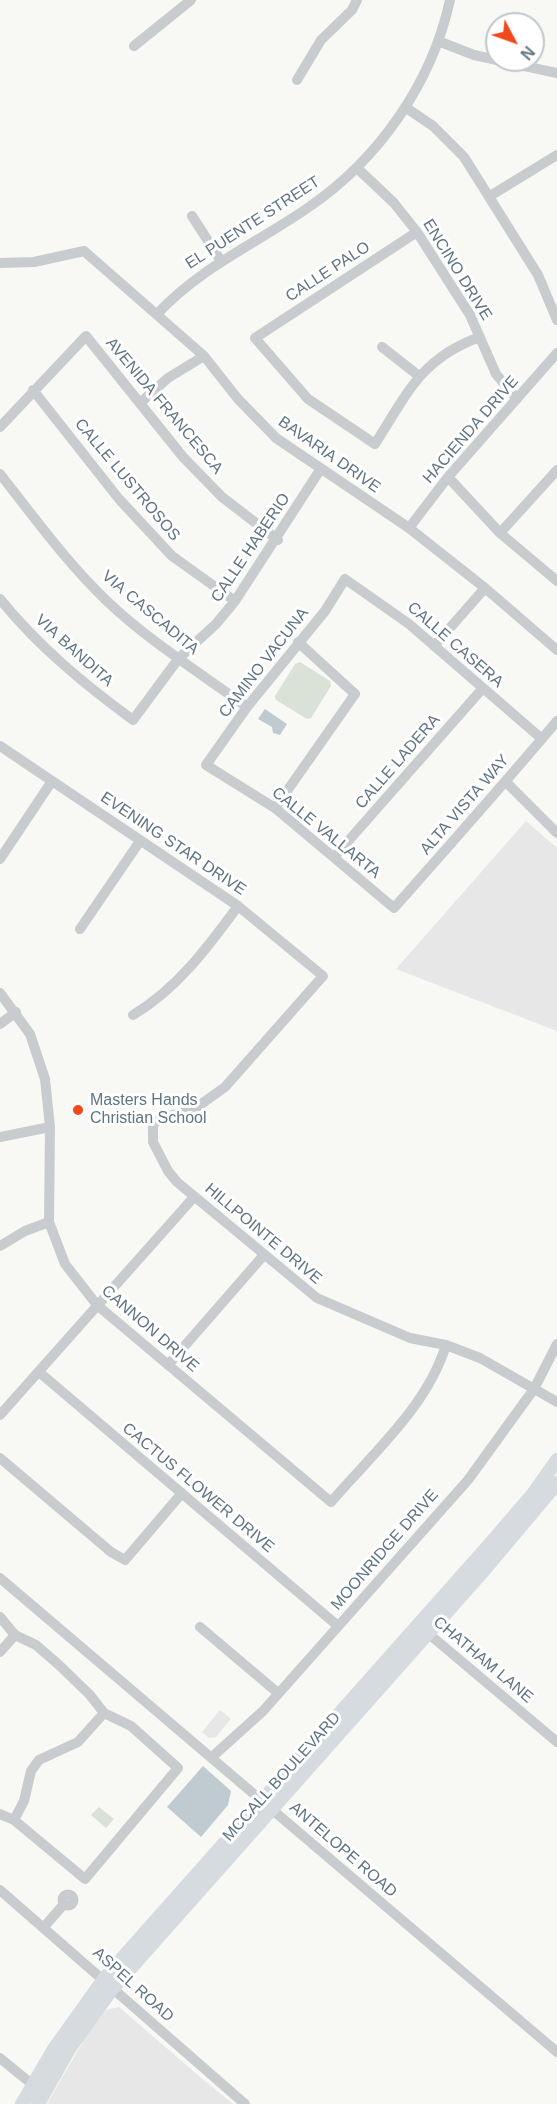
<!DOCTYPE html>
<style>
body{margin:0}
#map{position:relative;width:557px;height:2104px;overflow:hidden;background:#f8f8f5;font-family:Arial,sans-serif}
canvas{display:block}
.north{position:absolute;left:485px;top:12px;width:60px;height:60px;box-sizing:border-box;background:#fff;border:2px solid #bfc8cd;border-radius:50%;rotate:131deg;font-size:16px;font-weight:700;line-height:24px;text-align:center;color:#607583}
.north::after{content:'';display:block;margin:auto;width:21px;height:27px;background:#f3481b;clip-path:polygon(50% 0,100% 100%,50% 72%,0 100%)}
</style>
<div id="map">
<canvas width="557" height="2104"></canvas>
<div class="north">N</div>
</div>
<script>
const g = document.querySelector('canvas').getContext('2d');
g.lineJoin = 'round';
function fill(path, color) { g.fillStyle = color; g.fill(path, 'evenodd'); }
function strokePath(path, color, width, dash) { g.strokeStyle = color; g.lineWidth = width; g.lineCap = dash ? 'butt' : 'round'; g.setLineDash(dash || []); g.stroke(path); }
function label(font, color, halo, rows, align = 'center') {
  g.font = font + ' Arial,sans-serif'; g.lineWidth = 6; g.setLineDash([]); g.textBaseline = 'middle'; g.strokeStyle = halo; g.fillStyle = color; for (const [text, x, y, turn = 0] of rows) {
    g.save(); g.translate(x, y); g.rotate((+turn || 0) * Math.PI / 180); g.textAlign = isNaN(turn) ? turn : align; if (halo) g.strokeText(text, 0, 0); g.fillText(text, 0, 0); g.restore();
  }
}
fill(new Path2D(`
 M526,821L557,848V1031L396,969Z
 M220,1710L231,1719L216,1737L209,1738L202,1732Z
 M119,2007L199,2076L233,2104H47L85,2038L106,2010Z`), '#e6e7e6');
fill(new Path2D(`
 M300,662L330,681L331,686L311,718L307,719L276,700L275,696L295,664Z
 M99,1807L114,1819L106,1828L91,1815Z`), '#dae1d6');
fill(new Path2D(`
 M265,709L287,724L280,735L273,733L272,727L258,719Z
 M203,1766L231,1791L228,1805L201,1837L167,1807Z`), '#bfcbd0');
strokePath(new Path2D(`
 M438,41L474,55L557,73
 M134,46L191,0
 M297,80L321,40L352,10L357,0
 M405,107L433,126L464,157L538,275L557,320
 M357,168L394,203L417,232L470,315L496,374L517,399
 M490,196L557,155
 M192,216L221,261
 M417,232L255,338L308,399L375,444C407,394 421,358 480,337
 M0,263L34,262L84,251L204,356L238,399L276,438L409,528L485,588L557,650
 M157,314C202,266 256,244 309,207C379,159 432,83 450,0
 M382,347L419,376
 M33,390L119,499L172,556L235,601
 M140,403L168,378L204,356
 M0,427L86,336L183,457L222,497L278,540
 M0,474C34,517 67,563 107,601C149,641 200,673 247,707
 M448,477L500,533L557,581
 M409,528L448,477L557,353
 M500,533L557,470
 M0,599C38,646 84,684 133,720L179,658L216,624L235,601L320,470
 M434,646L485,588
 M542,739L409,624L345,579L325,611L247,707L206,765L275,808L394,908C449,846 504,784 557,721
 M0,746L238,906L323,976L225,1087L193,1110L164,1117L153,1124V1142L168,1171L177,1182L317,1298L410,1338L446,1345L480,1358L557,1402
 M506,782L557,833
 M275,808L355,694L298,642
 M335,856L483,688
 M0,859L52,781
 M80,929L140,841
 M0,993L30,1034L45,1079L50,1127L49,1222L65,1264L97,1305L331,1502C372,1454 427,1407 446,1345
 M133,1015C177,989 208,947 238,906
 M0,1024L16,1012
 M0,1137L50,1127
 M0,1246L25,1231L49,1222
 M168,1365L263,1256
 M39,1372L338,1626
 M0,1415L194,1197
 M0,1458L111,1552L125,1560L182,1493
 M0,1578L557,2052
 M0,1617L15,1635L36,1645L59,1665L90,1695L104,1713L131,1726L178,1768L85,1879L14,1820L0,1814
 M200,1627L278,1693
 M423,1629L557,1742
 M0,1652L15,1635
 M212,1757L263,1711L468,1480L534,1389L557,1344
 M14,1820L24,1801L31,1771L39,1760L78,1742L104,1713
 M0,1890L245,2104
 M62.5 1900a5.5 5.5 0 1 1 11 0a5.5 5.5 0 1 1-11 0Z
 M44,1927L64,1904
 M0,2058L33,2085`), '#c8cccf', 10);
strokePath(new Path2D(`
 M22,2104L54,2049L104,1979L491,1543L533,1494L557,1460
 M38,2104L69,2049L112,1989L484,1570L557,1483`), '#d5dbdf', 14);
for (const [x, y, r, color] of [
 [78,1110,6,"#f3481b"]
]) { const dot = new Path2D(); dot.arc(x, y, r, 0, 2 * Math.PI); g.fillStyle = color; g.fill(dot); strokePath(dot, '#fff', 2); }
label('16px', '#607583', '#fff', [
 ["EL PUENTE STREET",253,223,-33],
 ["ENCINO DRIVE",457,270,58],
 ["CALLE PALO",328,272,-33],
 ["AVENIDA FRANCESCA",164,406,50],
 ["HACIENDA DRIVE",471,430,-49],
 ["BAVARIA DRIVE",329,455,35],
 ["CALLE LUSTROSOS",127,480,50],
 ["CALLE HABERIO",251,548,-56],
 ["VIA CASCADITA",150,613,40],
 ["CALLE CASERA",455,645,41],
 ["VIA BANDITA",74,651,42],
 ["CAMINO VACUNA",264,663,-52],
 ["CALLE LADERA",398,762,-49],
 ["ALTA VISTA WAY",465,805,-49],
 ["CALLE VALLARTA",326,833,39],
 ["EVENING STAR DRIVE",173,844,34],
 ["HILLPOINTE DRIVE",263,1234,40],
 ["CANNON DRIVE",150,1329,41],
 ["CACTUS FLOWER DRIVE",198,1488,40],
 ["MOONRIDGE DRIVE",385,1550,-49],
 ["CHATHAM LANE",483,1660,40],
 ["MCCALL BOULEVARD",282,1777,-48],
 ["ANTELOPE ROAD",343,1850,41],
 ["ASPEL ROAD",133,1985,42]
]);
label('16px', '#607583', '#fff', [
 ["Masters Hands",90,1101],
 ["Christian School",90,1119]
], 'left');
</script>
